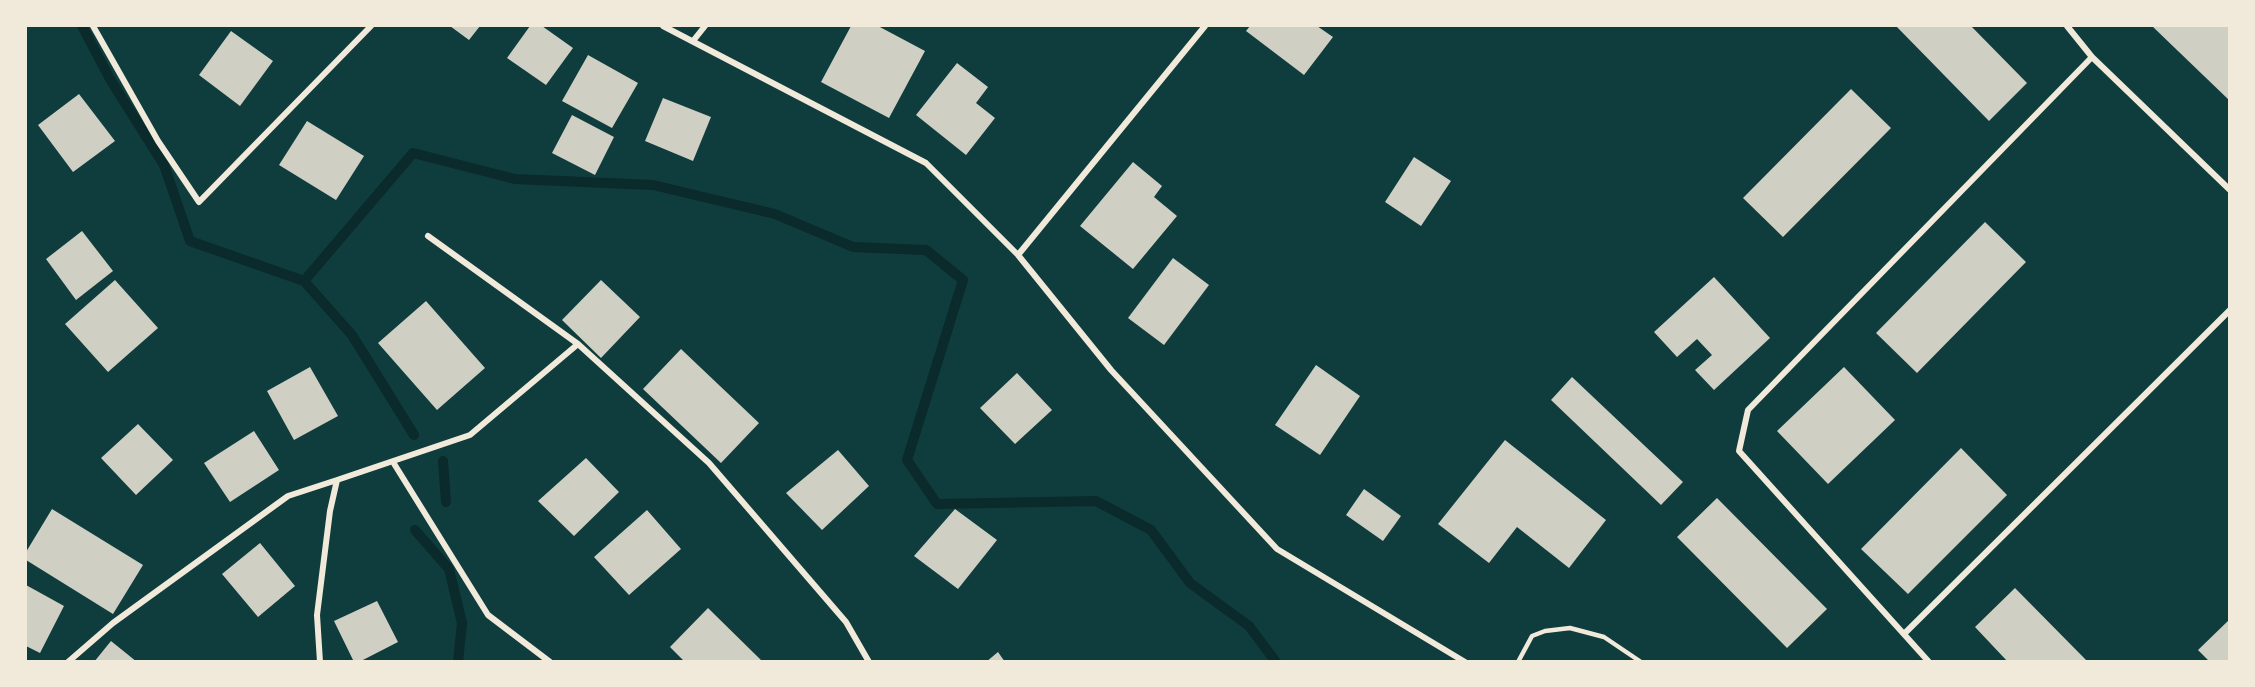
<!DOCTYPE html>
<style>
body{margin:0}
#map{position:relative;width:2255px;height:687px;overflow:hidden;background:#0f3d3e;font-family:"Asap Condensed",sans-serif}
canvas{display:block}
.frame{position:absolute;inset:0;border:27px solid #f1e9da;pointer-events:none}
</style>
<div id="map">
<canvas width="2255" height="687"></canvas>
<div class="frame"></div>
</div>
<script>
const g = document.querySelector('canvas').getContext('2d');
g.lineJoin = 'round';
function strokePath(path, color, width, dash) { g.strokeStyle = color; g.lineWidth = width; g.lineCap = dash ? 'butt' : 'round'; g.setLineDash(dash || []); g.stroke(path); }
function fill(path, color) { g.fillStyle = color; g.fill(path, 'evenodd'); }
strokePath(new Path2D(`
 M82,26L110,79L164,165L190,241L304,281L413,153L515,179L653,185L775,214L853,247L926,250L963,280L907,460L937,504L1096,501L1151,530L1190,583L1249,626L1276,662
 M304,281L352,335L414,435
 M443,461L446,502
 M415,530L449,569L462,623L458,662`), '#0a2a2b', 10);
fill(new Path2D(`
 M450,26H480L469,40Z
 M530,26H542L573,48L546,85L507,58Z
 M851,26H878L925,51L889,118L821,82Z
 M1250,26H1317L1333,37L1304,75L1246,31Z
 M1896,26H1971L2027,83L1989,121Z
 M2152,26H2228L2230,27V101Z
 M231,31L273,61L240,106L199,75Z
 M588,55L638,83L612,128L562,101Z
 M957,63L988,87L976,103L995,118L966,155L916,115Z
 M1851,89L1891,128L1783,237L1743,198Z
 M79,94L115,141L73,172L38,125Z
 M663,98L711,117L693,161L645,141Z
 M572,115L614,137L595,175L552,153Z
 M307,121L364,156L336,200L279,165Z
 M1414,157L1451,181L1421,226L1385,202Z
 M1133,162L1162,186L1154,197L1177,216L1133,269L1080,226Z
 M1985,222L2026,262L1917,373L1876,333Z
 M82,231L113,271L76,300L46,259Z
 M1173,258L1209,285L1164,345L1128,318Z
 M1714,277L1770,338L1714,390L1695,370L1712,355L1697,339L1677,357L1654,332Z
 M115,280L158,328L108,372L65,324Z
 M601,280L640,317L601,358L562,320Z
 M426,301L485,368L437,410L378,343Z
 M681,349L759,423L721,463L643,389Z
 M1316,365L1360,396L1320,455L1275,425Z
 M310,367L338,416L294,440L267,391Z
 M1844,367L1895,420L1828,484L1777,431Z
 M1017,373L1052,410L1015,444L980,408Z
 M1572,377L1683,482L1661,505L1551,400Z
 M138,424L173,460L136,495L101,458Z
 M254,431L279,470L230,502L204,463Z
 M1505,440L1606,520L1569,568L1517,527L1489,563L1438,524Z
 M1961,448L2007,495L1908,594L1861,549Z
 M838,450L869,486L822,530L786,493Z
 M586,458L619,492L574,536L538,501Z
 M1364,489L1401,516L1383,541L1346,515Z
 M1717,498L1827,609L1787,648L1677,537Z
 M52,509L143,565L113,614L26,560V552Z
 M955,509L997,540L958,589L914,556Z
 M647,510L681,549L629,595L594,557Z
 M260,543L295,586L258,617L222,574Z
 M26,585L64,606L40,653L26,646Z
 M2015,588L2088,662H2008L1975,627Z
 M377,601L398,642L359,662H354L334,621Z
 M708,608L763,662H685L670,647Z
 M2230,619V662H2210L2198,650Z
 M111,641L137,662H94Z
 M998,652L1005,662H986Z`), '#cfcfc3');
strokePath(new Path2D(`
 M1518,662L1532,636L1545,631L1570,628L1604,637L1641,662`), '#f1e9da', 4.5);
strokePath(new Path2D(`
 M93,26L158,141L199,202L371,26
 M663,26L926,163L1018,255L1111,370L1277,549L1465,662
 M2067,26L2092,57L2230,190
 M693,41L705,26
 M428,236L578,344L709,463L846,622L869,662
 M1018,255L1205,26
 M393,462L488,615L550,662
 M1904,634L2230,310
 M68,662L113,623L288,496L337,480
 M320,662L317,615L330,511L337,480L470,435L578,344
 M1929,662L1739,451L1748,410L2092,57`), '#f1e9da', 6);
</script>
